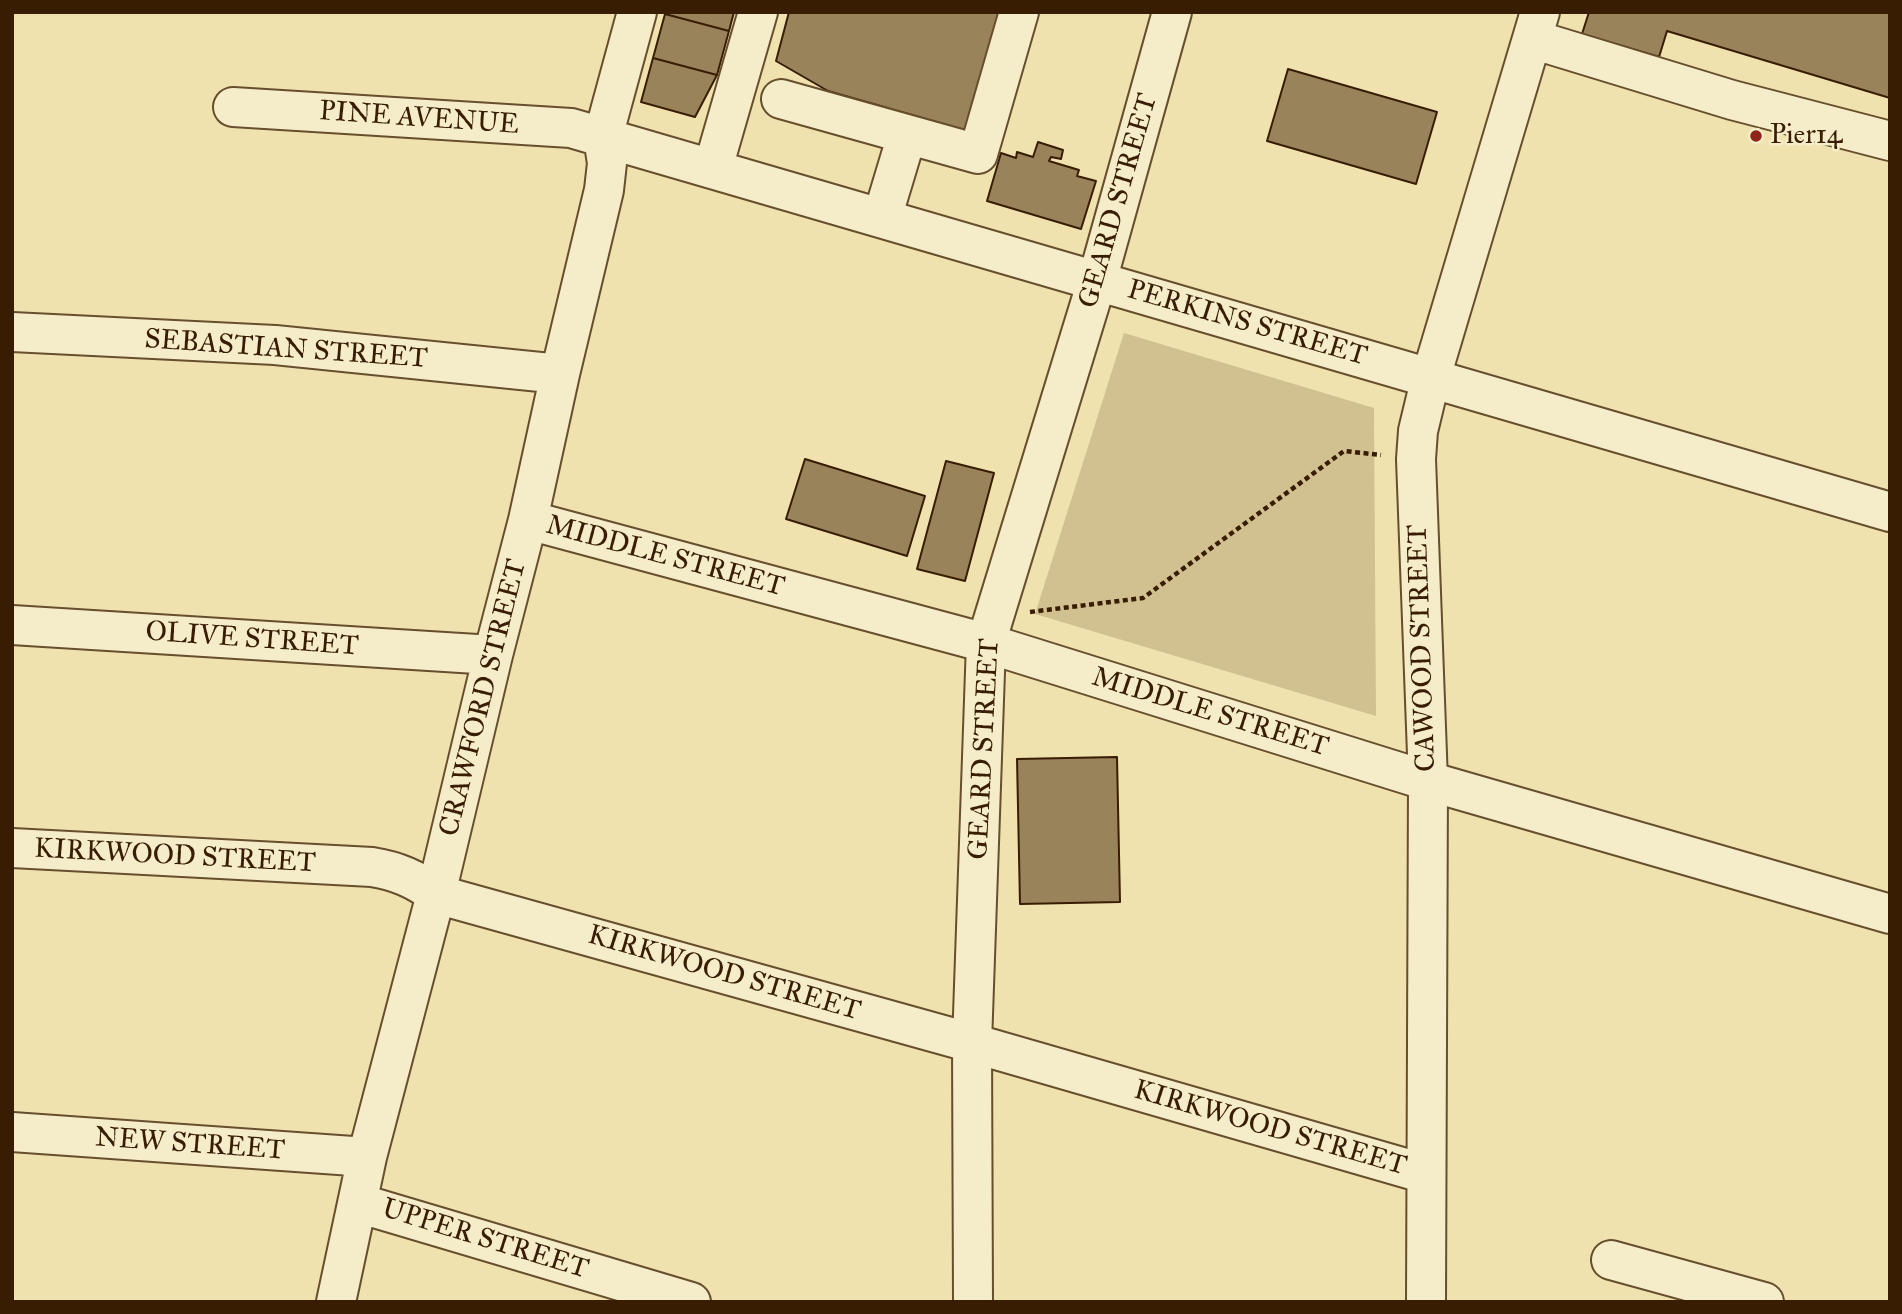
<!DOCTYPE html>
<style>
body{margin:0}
#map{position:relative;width:1902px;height:1314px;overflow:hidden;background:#f0e2ae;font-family:"IM FELL Great Primer",serif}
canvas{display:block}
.frame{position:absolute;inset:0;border:14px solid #391d02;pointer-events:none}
</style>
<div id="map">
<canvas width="1902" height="1314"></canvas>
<div class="frame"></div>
</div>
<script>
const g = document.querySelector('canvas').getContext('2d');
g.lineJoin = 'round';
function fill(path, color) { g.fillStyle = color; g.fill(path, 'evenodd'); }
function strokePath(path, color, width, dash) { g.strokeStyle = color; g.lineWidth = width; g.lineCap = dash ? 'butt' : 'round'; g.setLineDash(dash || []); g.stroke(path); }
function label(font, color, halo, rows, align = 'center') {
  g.font = font + ' "IM FELL Great Primer",serif'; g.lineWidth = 5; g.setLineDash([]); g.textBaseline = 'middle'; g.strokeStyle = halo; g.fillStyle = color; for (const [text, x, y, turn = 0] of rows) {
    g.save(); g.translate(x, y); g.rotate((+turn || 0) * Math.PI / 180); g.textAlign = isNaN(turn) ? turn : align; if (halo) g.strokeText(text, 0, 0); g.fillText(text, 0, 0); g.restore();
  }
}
fill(new Path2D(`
 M1124,333L1374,408L1376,716L1035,614Z`), '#d1c191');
const building = new Path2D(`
 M666,12H734L729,31L665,14Z
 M789,12H1006L971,132L828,91L776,61Z
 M1589,12H1890V98L1667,31L1659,57L1582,34Z
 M665,14L729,31L717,75L653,58Z
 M653,58L717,75L695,117L641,102Z
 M1288,69L1437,112L1416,184L1267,141Z
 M1038,142L1063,150L1061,159L1051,157L1049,161L1079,170L1077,176L1096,181L1081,229L987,201L1001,153L1016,158L1017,152L1033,157Z
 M805,459L925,496L907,556L786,519Z
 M946,461L994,473L965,581L917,569Z
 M1117,757L1120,902L1020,904L1017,759Z`);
fill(building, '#98835b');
strokePath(building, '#391d02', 2);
const minor = new Path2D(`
 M1532,39L1732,100L1890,141
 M781,99L978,154L1019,12
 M233,107L571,128L1890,512
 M713,168L758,12
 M882,218L907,135
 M12,332L275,345L560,374
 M528,520L986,643L1428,781L1890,914
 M12,625L493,655
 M12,848L372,867C397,871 415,879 436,894L972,1043L1426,1174
 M12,1132L367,1157
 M358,1203L691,1302
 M1611,1260L1764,1302
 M336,1302L367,1157L436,894L493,655L528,520L560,374L604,190L607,163L603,137L637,12
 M973,1302L972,1043L986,643L1097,281L1172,12
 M1426,1302L1428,781L1416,459L1418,431L1431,377L1540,12`);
strokePath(minor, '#674e2d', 42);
strokePath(new Path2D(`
 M1030,612L1143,598L1344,451L1381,455`), '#391d02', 4.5, [5, 3.5]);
strokePath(minor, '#f5ecca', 38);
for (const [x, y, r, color] of [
 [1756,136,7,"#8f2418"]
]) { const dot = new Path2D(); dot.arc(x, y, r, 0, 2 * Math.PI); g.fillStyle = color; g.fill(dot); strokePath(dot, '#f5ecca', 2.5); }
label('28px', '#391d02', '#f5ecca', [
 ["PINE AVENUE",419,119,4],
 ["GEARD STREET",1119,201,-74],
 ["PERKINS STREET",1247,324,16],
 ["SEBASTIAN STREET",286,350,4],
 ["MIDDLE STREET",665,557,15],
 ["OLIVE STREET",252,640,4],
 ["CAWOOD STREET",1423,648,-92],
 ["CRAWFORD STREET",484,698,-76],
 ["MIDDLE STREET",1210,713,17],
 ["GEARD STREET",985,749,-87],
 ["KIRKWOOD STREET",175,857,3],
 ["KIRKWOOD STREET",724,974,16],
 ["KIRKWOOD STREET",1270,1129,16],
 ["NEW STREET",190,1145,4],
 ["UPPER STREET",485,1240,17]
]);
label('28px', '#391d02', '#f5ecca', [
 ["Pier14",1770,136]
], 'left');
</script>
